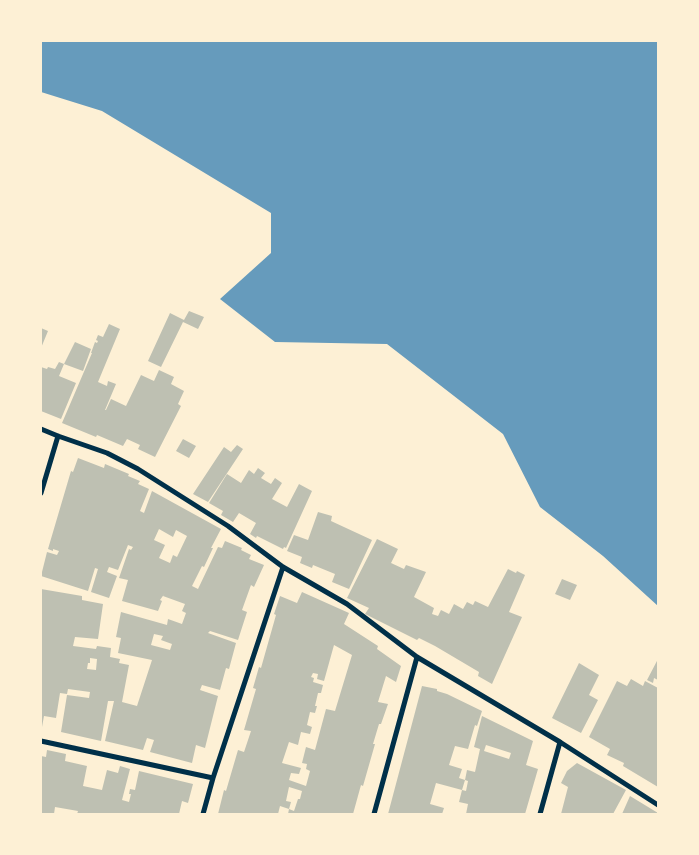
<!DOCTYPE html>
<style>
body{margin:0}
#map{position:relative;width:699px;height:855px;overflow:hidden;background:#fdf0d5;font-family:"Crimson Pro",serif}
canvas{display:block}
.frame{position:absolute;inset:0;border:42px solid #fdf0d5;pointer-events:none}
</style>
<div id="map">
<canvas width="699" height="855"></canvas>
<div class="frame"></div>
</div>
<script>
const g = document.querySelector('canvas').getContext('2d');
g.lineJoin = 'round';
function fill(path, color) { g.fillStyle = color; g.fill(path, 'evenodd'); }
function strokePath(path, color, width, dash) { g.strokeStyle = color; g.lineWidth = width; g.lineCap = dash ? 'butt' : 'round'; g.setLineDash(dash || []); g.stroke(path); }
fill(new Path2D(`
 M41,41H658V606L603,556L540,507L503,434L387,344L275,342L220,299L271,253V213L102,111L41,92Z`), '#669bbc');
fill(new Path2D(`
 M189,311L204,317L198,329L183,322L161,367L148,361L170,313L184,320Z
 M109,324L120,329L98,382L107,386L108,381L116,384L105,410H106L111,399L126,406L141,375L154,381L159,370L174,377L171,384L184,391L178,404L181,406L155,457L138,449L140,445L127,439L123,446L97,435L96,437L62,423L92,353H91L95,342L97,343L98,341L96,340L98,335L103,337Z
 M41,328L48,331L41,348Z
 M75,342L91,349L83,371L64,364Z
 M59,362L64,364L59,376L76,383L61,419L41,411V367L47,369L48,367L55,369Z
 M183,439L196,446L189,458L176,451Z
 M237,445L243,449L208,502L193,494L224,447L231,452Z
 M78,458L104,468L105,464L129,474L128,476L140,481L138,484L149,489L140,511L144,513L152,491L221,529L211,548H213L204,567L202,566L192,586L198,589L218,547L222,548L225,541L242,548L241,550L251,555L249,559L264,565L254,587L251,585L242,610L247,612L238,640L210,631L208,633L236,643L229,669L226,668L220,690L202,685L200,690L218,696L205,748L196,745L192,763L150,752L154,740L147,738L143,750L105,741L114,701H108L101,741L61,732L67,695L89,698L90,692L68,689L67,694L60,693L56,718L44,716L42,727H41V589L82,596V600L103,604L98,639L75,637L73,646L96,649L97,646L111,648L110,657L120,659L119,663L129,665L122,702L137,706L152,660L118,653L121,638L116,637L121,612L167,625L168,619L182,624L186,613L182,611L185,604L163,596L165,593L160,600L162,601L158,611L122,601L128,580L119,578L129,549L131,550L133,547L128,545L118,570L109,567L107,572L117,576L109,598L91,592L98,569L95,568L88,591L41,576L47,552L57,555L59,551L53,549V551L48,549L71,471L73,472ZM159,529L173,537L176,530L187,536L177,557L173,555L170,563L159,558L165,545L154,540ZM154,634L163,636L161,640L172,644L170,650L151,645ZM90,658L97,659L96,670L87,669L88,663H90Z
 M258,468L265,473L261,478L271,484L275,478L282,483L272,499L287,507L299,484L312,491L286,548L284,547L283,549L257,536L256,538L250,534L256,523L239,513L233,522L221,515L223,511L209,503L227,474L241,483L249,470L254,474Z
 M318,512L332,516L331,521L372,540L349,589L332,582L335,574L313,565L312,568L300,563L302,557L287,551L294,535L308,540Z
 M377,539L398,549L391,563L404,569L406,565L426,572L414,597L434,608L432,614L438,616L441,610L449,614L454,604L463,609L467,602L473,605L475,601L488,607L508,569L516,573L517,571L525,575L509,612L522,617L492,684L478,676L479,672L435,646L419,638L417,640L365,614L369,608L347,598Z
 M562,579L577,585L570,600L555,594Z
 M302,592L349,613L344,624L378,646L377,649L401,666L396,682L386,676L378,702L388,704L381,724H379L373,744H375L363,786L361,785L353,814H288L289,809L294,811L298,799H300L302,791L289,787L286,801L291,802L289,809L280,806L278,814H218L224,790L226,791L238,750L244,752L251,731L244,730L256,689L253,688L259,667L261,668L276,615L274,614L280,596L297,603ZM334,645L352,655L335,711L326,709L315,750L306,747L302,763L307,764L306,769L310,771L306,786L289,780L291,773L299,774L301,768L282,763L289,742L298,745L301,732L310,734L312,727L307,725L310,712L315,713L317,706H315L318,693H321L323,685L313,682L314,678L311,677L313,673L318,674L317,679L324,681Z
 M658,659V680L654,678L653,683L647,680Z
 M579,663L599,675L589,695L598,700L581,733L552,718Z
 M631,679L643,686L645,681L658,688V787L623,766L624,763L607,755L610,749L589,737L617,681L627,686Z
 M422,686L437,689V691L447,694L482,711L477,726L475,725L468,749L455,746L449,765L462,769L459,778L465,780L462,790L466,791L468,781L465,780L467,770L475,772L480,749L474,747L482,716L533,741L526,765L538,769L525,814H466L468,804L459,802L462,790L436,783L430,804L444,808L442,814H388ZM486,745L511,753L509,759L484,751Z
 M47,750L66,754L65,761L87,766L83,786L102,790L107,770L118,773L120,766L130,769L122,800L129,802L131,794H129L130,789L135,790L139,771L193,784L188,803L182,801L179,814H77L78,811L55,807L54,814H41V756L46,757Z
 M577,763L626,790L613,814H561L568,787L561,783L567,771Z
 M630,796L658,813V814H622Z`), '#bec0b2');
strokePath(new Path2D(`
 M41,429L58,436L107,453L138,469L228,526L283,567L347,604L417,657L560,742L658,805
 M41,493L58,436
 M41,741L213,778
 M203,814L213,778L283,567
 M374,814L417,657
 M540,814L560,742`), '#003049', 5);
</script>
